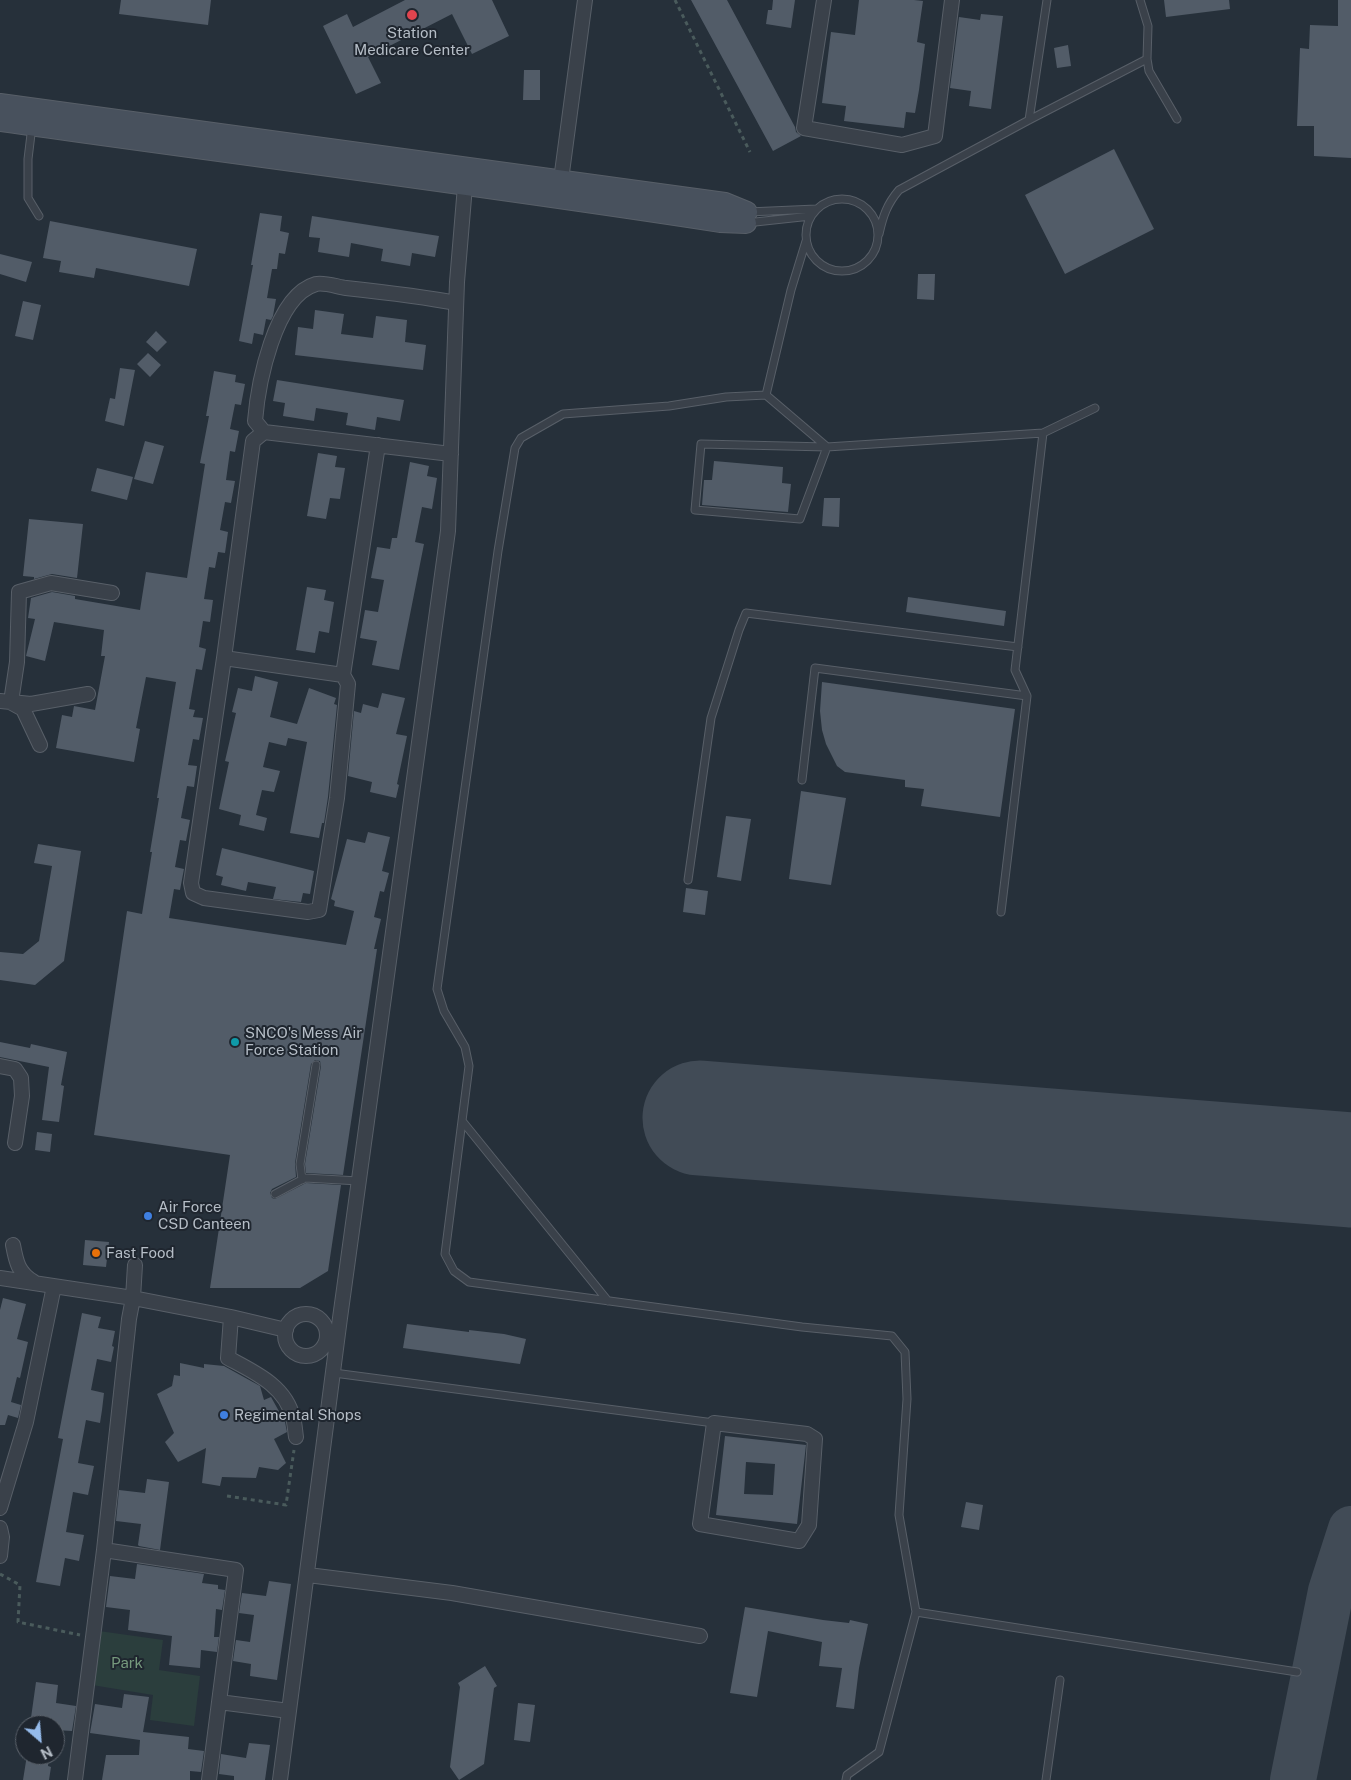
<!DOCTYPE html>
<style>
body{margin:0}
#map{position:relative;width:1351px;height:1780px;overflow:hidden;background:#26303a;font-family:"Public Sans",sans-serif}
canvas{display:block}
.north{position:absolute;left:15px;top:1715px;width:50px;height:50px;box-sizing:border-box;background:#1f262f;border:1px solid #5b626b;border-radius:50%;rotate:153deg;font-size:14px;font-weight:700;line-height:20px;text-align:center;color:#b5bdc6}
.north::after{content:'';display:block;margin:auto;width:18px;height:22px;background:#95bbeb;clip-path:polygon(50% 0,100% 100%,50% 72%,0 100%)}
</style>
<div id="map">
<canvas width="1351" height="1780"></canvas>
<div class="north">N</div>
</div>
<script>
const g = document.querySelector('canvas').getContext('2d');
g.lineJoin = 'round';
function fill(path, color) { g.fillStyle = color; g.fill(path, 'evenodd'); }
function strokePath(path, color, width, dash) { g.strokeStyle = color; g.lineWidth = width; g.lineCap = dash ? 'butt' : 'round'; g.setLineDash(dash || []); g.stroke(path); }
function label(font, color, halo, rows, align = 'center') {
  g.font = font + ' "Public Sans",sans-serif'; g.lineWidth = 4; g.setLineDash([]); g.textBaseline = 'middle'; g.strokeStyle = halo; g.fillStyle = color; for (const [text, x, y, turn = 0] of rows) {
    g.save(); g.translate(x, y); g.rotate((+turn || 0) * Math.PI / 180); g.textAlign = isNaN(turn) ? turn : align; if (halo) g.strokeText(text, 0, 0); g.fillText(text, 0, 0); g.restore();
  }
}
fill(new Path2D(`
 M99,1631L163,1640L159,1670L200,1676L194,1726L150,1720L153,1695L92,1685Z`), '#2b3e3d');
strokePath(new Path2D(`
 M1293,1780L1331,1591L1351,1529`), '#414b56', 46);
strokePath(new Path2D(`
 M700,1118L1351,1170`), '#414b56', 115);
fill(new Path2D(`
 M121,0H211L208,25L119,14Z
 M405,0H492L509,36L472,54L452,14L368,57L381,83L356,94L323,26L347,14L353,27Z
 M691,0H727L795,127L796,132L801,136L773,151Z
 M773,0H795L791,28L766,24L768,10H772Z
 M859,0H914L923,1L917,42L925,44L919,90L915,113L906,112L904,128L844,121L846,106L822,103L831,32L855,35Z
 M1164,0H1229L1230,9L1166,17Z
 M1338,0H1351V158L1314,156V126H1297L1300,48L1309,49L1310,25L1338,26Z
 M981,14L1003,16L991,109L969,106L971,91L950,88L959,17L980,20Z
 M1068,45L1071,66L1057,68L1054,48Z
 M524,70H540V100H523Z
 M1114,149L1154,229L1065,274L1025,195Z
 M260,213L282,216L280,231L289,233L285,254L279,253L277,269H272L267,298L276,299L273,316L271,320L266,319L263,335L254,333L252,344L239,341L253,265H251Z
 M312,216L439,236L435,257L412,253L410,266L381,261L383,249L351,243L349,257L318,252L320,238L309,237V235Z
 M50,221L197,249L189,286L96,268L94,278L59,272L61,261L43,258Z
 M0,254L32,262L26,282L0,274Z
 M918,274H935L934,300L917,299Z
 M23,301L41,305L33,340L15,336Z
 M315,310L344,314L341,334L373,338L376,316L407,320L405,342L426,345L423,370L295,355L298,327L313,329Z
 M156,331L167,342L157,352L146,342Z
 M148,353L161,365L150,377L137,364Z
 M120,368L135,370L124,426L105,421L110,398L115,399Z
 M214,371L236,375L235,382L245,384L241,405L235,404L230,429L239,431L235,452L230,451L226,480L235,481L231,503L225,502L220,530L228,532L225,553L218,552L215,568L209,567L204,599L213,600L210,622L203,621L199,647L206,649L202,670L196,669L189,709L195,710L193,717L203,718L199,740L193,739L188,765L197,766L194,787L187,786L181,818L190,820L186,841L180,840L175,867L184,869L180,890L174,889L169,918L346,945L354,911L334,906L335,901L331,899L347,839L365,843L368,832L390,837L382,871L389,873L384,892L380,891L374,917L381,919L374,949H377L343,1175L306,1173L305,1164L321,1066L320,1061L315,1060L311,1064L295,1163L296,1177L272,1189L270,1193L272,1198L275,1199L306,1183L341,1185L328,1271L300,1288H210L230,1155L94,1135L127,911L142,914L152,852H150L159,798H157L176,682L146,677L136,728L140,729L134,762L56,748L62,715L72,717L74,706L95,710L105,656H101L104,630L54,622L45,661L26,656L35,619L28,618L31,598L52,592L75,596V599L140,610L146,572L187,578L205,464L200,463L209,416H206Z
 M277,380L404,400L400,421L377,417L375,430L346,425L348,413L316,408L314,421L283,416L285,403L273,401Z
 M145,441L164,446L153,484L134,479Z
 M318,453L337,456L335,467L345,468L340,499L330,498L326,519L307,516Z
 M714,461L783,467L782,483L791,484L788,512L702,505L704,480H712Z
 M410,462L429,466L427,476L437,478L432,509L422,507L415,542L424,544L399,670L372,665L377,641L360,638L365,610L378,612L384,580L371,578L377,547L390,549L392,538H397Z
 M97,468L133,477L127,500L91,491Z
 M824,498H840L839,527L822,526Z
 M29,519L83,524L77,578L52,574L34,579V577L23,576Z
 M307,587L326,590L324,600L334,602L329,633L319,631L315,653L296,650Z
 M908,597L1006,611L1004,626L906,612Z
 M255,676L278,682L270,717L297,724L309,688L336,698L334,704L337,705L328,797L324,823H322L319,838L290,833L307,742L288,738L286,746L269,742L263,767L280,771L274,792L262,790L256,815L267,818L264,831L239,825L241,815L219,809L229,762L225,761L236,713L232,712L238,688L252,691Z
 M822,682L1015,709L1000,817L921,806L924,789L905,787V780L845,772L837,766L826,744L822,730L820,711Z
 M382,693L405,698L396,734L407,736L397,784L399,785L396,798L370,792L372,782L348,776L354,711L361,713L363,704L378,708Z
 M801,791L846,798L831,885L789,879Z
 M726,816L751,819L741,881L717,877Z
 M38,844L81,851L64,961L35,985L0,980V952L23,954L39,941L52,866L34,863Z
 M222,848L314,871L310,894L303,893L301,902L273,899L276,887L248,882L246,891L221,885L223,877L216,875Z
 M686,888L708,891L705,915L683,912Z
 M0,1042L30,1048L31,1044L67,1052L61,1085L64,1086L59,1122L42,1120L49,1067L0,1057Z
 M37,1132L52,1134L50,1152L35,1150Z
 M85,1240L109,1242L106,1267L83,1265Z
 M3,1298L26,1304L17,1339L28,1342L20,1378L17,1377L11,1402L21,1405L18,1418L8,1415L5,1425H0V1310Z
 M82,1313L101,1317L98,1328L115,1331L112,1346L114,1347L111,1362L97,1359L91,1390L104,1393L102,1410L100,1423L86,1420L78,1463L94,1466L88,1495L73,1492L66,1532L84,1535L79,1561L65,1558L60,1586L36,1582L63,1439L58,1438Z
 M407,1324L469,1332V1330L504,1334L526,1339L520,1364L403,1348Z
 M180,1363L204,1368V1364L224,1366L260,1386L264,1400L271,1397L285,1422L287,1432L274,1439L286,1463L278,1470L259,1467L256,1478L222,1477L220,1486L202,1483L206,1448L178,1462L165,1442L174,1433L157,1394L172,1386L174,1375L180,1376Z
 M725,1436L806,1445L797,1524L716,1515ZM746,1462L775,1464L773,1495L744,1494Z
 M147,1479L169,1482L160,1550L139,1546L138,1545L141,1524L116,1521L119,1490L145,1493Z
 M966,1502L983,1505L979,1530L961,1527Z
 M137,1564L204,1574L202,1583L218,1585V1589L225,1590L222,1610L216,1609L214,1637H219L217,1652L201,1650L200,1668L169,1665L172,1636L128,1630L130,1610L106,1607L110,1576L135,1579Z
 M269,1581L291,1584L277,1680L250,1676L251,1664L233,1661L236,1640L250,1642L254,1615L239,1613L242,1593L266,1596Z
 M745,1607L823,1620L849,1623L850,1620L868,1624L859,1668L854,1709L836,1707L842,1668L819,1666L822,1642L768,1631L757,1697L730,1693Z
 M485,1666L497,1686L494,1688L484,1764L459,1780L450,1767L460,1687L458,1683Z
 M36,1682L58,1685L56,1703L76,1706L72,1731L55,1730V1725H30Z
 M124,1694L149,1697L143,1732L189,1737L188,1749L204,1751L201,1772L190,1771V1780H102L106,1755H139L140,1740L90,1733L95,1704L122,1708Z
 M518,1703L535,1705L530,1742L514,1740Z
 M249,1743L270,1745L265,1780H234V1776L219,1774L221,1754L246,1758Z
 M27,1755H49L48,1766L51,1767L49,1780H23Z`), '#525c68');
const service = new Path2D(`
 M1140,0L1148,26L1147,59L1149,71L1177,119
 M1029,120L1047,0
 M32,126L28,159V198L39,216
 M806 235a36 36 0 1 1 72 0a36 36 0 1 1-72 0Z
 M748,212L816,209
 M746,223L811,216
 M879,234C883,216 887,204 899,190L1029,120L1147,59
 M806,241L791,290L766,395L827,447L800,519L695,510L701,444L827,447L1043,433L1095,408
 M766,395L726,397L669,406L563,414L521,438L515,448L498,551L437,989L444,1011L465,1047L469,1066L445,1254L454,1271L469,1282L802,1327L892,1336L905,1352L907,1399L899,1515L916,1612L879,1752L847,1775L846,1780
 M802,780L815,668L1027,696
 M688,880L711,718L739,630L746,613L1018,647
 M1001,912L1027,696L1015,670L1043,433
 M463,1122L608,1301
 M302,1180L300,1164L316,1065
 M275,1194L305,1178L359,1181
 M334,1373L714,1423
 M916,1612L1297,1672
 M1046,1780L1060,1680`);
const minor = new Path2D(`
 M824,0L804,128L902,145L935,136L952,0
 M561,180L585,0
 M264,432L253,441L224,658L343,675L378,445
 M451,454L264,432L255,421C258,385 274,296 316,284C324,282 338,287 346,288C383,292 420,296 456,303
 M224,658L191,883L193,893L204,898L308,912L319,910L337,798L348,684L343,675
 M0,701L11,702L17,662L19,592L51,583L112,593
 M11,702L31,704L88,694
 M12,703L23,709L40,745
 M0,1066L15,1069L21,1078L22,1096L15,1143
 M13,1245C16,1261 18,1273 34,1282
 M0,1278L133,1298L231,1317L286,1330
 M285 1335a21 21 0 1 1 42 0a21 21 0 1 1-42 0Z
 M231,1317L228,1358C254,1372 286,1386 293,1418C295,1424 295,1431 296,1437
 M714,1423L807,1434L815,1439L809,1525L799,1541L700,1524Z
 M0,1508L26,1422L54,1286
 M0,1528L2,1537L0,1556
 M104,1550L236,1570L209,1780
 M308,1575L452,1593L700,1636
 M219,1702L289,1711
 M75,1780L104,1550L129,1319L133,1298L135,1265
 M280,1780L340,1318L448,531L457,282L465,186`);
const secondary = new Path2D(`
 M0,104L725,203L747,212
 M0,121C240,155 481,185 720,222L746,223`);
strokePath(service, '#585f68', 9);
strokePath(minor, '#585f68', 16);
strokePath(secondary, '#585f68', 22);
strokePath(new Path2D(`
 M675,0L750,152
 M227,1496L286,1505L294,1450
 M0,1574L20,1585L18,1622L80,1635`), '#4a5b5c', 3, [4, 4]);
strokePath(service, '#3a414a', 7);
strokePath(minor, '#3a414a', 14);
strokePath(secondary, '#48515d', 20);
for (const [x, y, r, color] of [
 [412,15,6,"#e0444e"],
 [235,1042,5,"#0f9aa8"],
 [148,1216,5,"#3f7fe0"],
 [96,1253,5,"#e8710a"],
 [224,1415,5,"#3f7fe0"]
]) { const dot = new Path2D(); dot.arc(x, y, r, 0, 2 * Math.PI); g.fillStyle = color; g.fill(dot); strokePath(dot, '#1f262f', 2); }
label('15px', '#b5bdc6', '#1f262f', [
 ["Station",412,33,"center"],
 ["Medicare Center",412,50,"center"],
 ["SNCO's Mess Air",245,1033],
 ["Force Station",245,1050],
 ["Air Force",158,1207],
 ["CSD Canteen",158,1224],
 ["Fast Food",106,1253],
 ["Regimental Shops",234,1415]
], 'left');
label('15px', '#76997d', '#1f262f', [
 ["Park",127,1663]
]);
</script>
